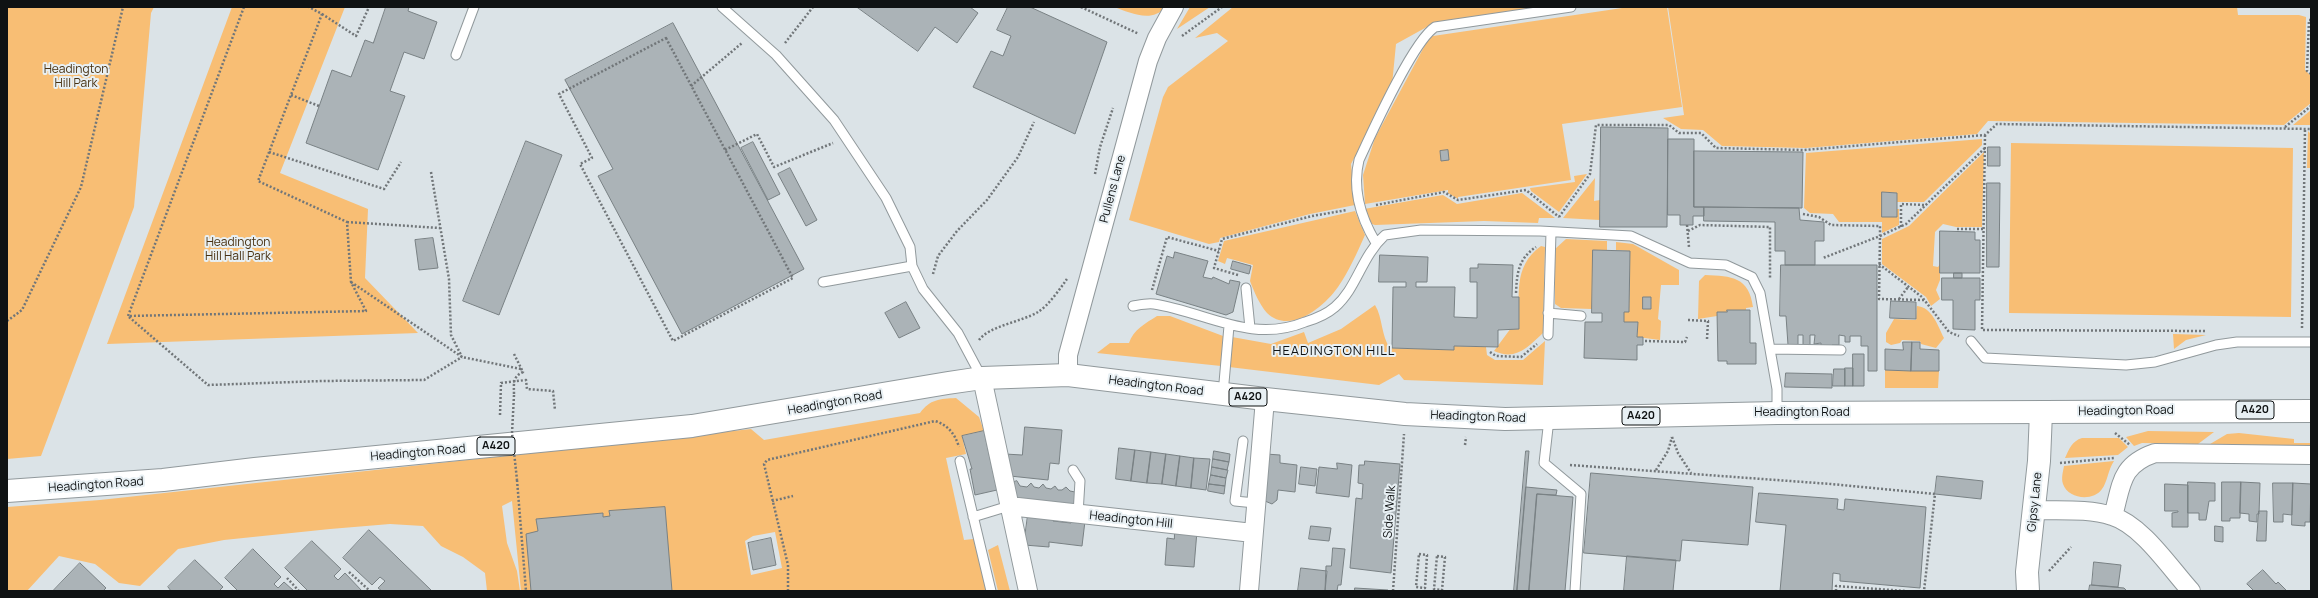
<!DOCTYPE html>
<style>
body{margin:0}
#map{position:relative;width:2318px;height:598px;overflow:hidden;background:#dbe3e7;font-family:Manrope,sans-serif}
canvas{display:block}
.frame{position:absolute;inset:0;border:8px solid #0f1213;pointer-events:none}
</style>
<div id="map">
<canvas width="2318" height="598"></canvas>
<div class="frame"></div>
</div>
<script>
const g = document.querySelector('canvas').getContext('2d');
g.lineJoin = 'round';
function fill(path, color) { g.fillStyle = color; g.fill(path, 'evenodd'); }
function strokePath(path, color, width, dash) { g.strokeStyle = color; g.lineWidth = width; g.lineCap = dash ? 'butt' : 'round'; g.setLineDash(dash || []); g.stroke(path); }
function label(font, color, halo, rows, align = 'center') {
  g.font = font + ' Manrope,sans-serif'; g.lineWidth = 4; g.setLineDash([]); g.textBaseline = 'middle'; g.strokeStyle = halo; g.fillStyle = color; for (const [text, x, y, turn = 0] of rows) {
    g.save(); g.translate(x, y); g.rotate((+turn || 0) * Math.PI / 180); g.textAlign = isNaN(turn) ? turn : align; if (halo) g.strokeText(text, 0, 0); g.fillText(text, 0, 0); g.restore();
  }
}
fill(new Path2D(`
 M7,7H154L151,13L134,207L41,456L7,459Z
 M232,7H345L280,173L368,209L365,278L418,333L107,344Z
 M1114,7H1165C1152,24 1129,12 1114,7Z
 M1190,7H1210L1177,29Z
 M1233,7H1537L1434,23L1396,44L1392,85L1351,164L1355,205L1310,214L1220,238L1219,242L1209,244L1129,220L1163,97L1168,87L1228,41L1217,33L1195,38Z
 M1629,7H1667L1682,107L1562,124L1571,180L1458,197V199L1448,193V190L1365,204L1363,175L1375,138L1431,34L1433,36Z
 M1668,7H2237L2238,15H2299L2306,17L2305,70L2311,76V103L2284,125L1988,121L1977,134L1806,148L1722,146L1703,130L1681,129L1663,118L1684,115Z
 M2311,110V125H2293Z
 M2308,131L2311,134V168H2307Z
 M1982,139V145L1924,202H1897V193L1883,192L1882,217H1897V209H1899V225L1882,233V222H1839L1833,214L1810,213L1804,208L1806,153Z
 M2011,143L2293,148L2291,317L2009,313Z
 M1984,152L1982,227H1956L1943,224L1935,232L1933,266L1938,267L1940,264V280L1936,290L1940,299L1931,306L1926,297L1882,264V239L1909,226Z
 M1587,174L1559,212L1531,191L1530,188L1575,182L1574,176Z
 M1595,178L1594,201L1600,200V220L1563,218Z
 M1522,193L1555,218H1539L1538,223L1484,221L1375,225L1372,224L1364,209L1443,195L1457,204Z
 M1355,211L1365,235C1357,253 1349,271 1338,287C1324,307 1290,335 1267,313C1259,304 1254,291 1250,281L1253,265L1227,258L1225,264L1218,261L1224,241Z
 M1566,239L1607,241V250H1593L1592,309L1561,308L1555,304V249Z
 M1616,242L1633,244L1679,270V285H1661L1658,319L1661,321L1660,340L1637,337L1638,322H1624V312H1629L1630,251L1616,250Z
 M1541,246L1545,247L1543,333C1528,347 1516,361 1494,351L1511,328H1519C1520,296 1512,267 1541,246Z
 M1705,275C1732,276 1749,277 1753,307L1746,308V310H1727V312H1717V316L1698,319L1699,281Z
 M1375,305C1383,318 1381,336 1390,348L1454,350V346L1486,347L1487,355L1495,360H1523L1545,341L1543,385L1404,380L1399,374L1379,385L1229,367L1232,337L1271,344L1304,332L1308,343L1341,329Z
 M1917,306C1932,307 1938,326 1944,338L1936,348L1921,344L1920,341L1902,340L1900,343L1891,345L1886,342V333L1894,319L1916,320Z
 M1157,316H1170L1223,336L1221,366L1097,353L1110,343H1129C1133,330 1146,323 1157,316Z
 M2173,334L2206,335L2186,340L2174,349Z
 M1885,370L1939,371L1938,388H1885Z
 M956,398L979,417L984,431L962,436L966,454L946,458L964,540L973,539L975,542L986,591H521L512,501L502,506L507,543L517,571L520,591H487L485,573L463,557L441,546L423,526L390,524L330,529L224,540L178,549L140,586L119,583L95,564L59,556L27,591H7V507L100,500L751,429L764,440L920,413C930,399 940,399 956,398ZM775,532L782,568L751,575L745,541L753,536Z
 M2148,431L2214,432L2198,444L2142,443L2134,446L2126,437Z
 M2239,433L2294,439V443H2311V449L2205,447L2227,434Z
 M2082,438H2119L2128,447L2118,455L2065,458C2069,449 2072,441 2082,438Z
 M2114,461C2108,470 2107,483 2102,489C2093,502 2068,499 2063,484C2061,478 2063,472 2064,466Z
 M998,545L1010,591H998L988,550Z`), '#f8be74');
const building = new Path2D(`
 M386,7H409L408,11L437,22L424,59L404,52L390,91L405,96L378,170L306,143L332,70L351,77L365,40L373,43Z
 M857,7H970L978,13L957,43L935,27L918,51Z
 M1008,7H1030L1107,42L1075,134L973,87L991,51L1003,56L1011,36L997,30Z
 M673,23L804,269L682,334L598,176L613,169L565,80Z
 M1601,127L1668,128L1667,227H1600Z
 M1668,139H1694V207H1704V216H1693V225H1680V215H1668Z
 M526,141L562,155L499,315L463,301Z
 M753,142L780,194L768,200L741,148Z
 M1988,147H2000V166H1988Z
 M1448,150L1449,160L1441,161L1440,151Z
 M1694,151L1803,152L1802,208L1694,207Z
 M790,168L817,220L806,226L778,174Z
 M1987,183H2000L1999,267H1987Z
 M1882,192L1897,193V217H1882Z
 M1704,207L1799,208L1800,220L1824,222V241H1815V265H1785V251H1775V222L1704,221Z
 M1940,231L1975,232V240H1980V273H1940Z
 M433,238L438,268L419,270L415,240Z
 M1593,250L1630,251L1629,312H1624V322H1638L1637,337H1643V345H1637V360L1584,358L1585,322H1602V313H1592Z
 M1175,252L1208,261L1203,277L1212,279L1213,277L1229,284L1230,280L1240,282L1233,312L1226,315L1156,294L1167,256L1173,258Z
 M1380,255L1428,257L1427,282H1416V287H1455L1454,317L1477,318V282H1470V268H1478V264L1513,265L1512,297H1519V329L1498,330V347L1454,346V350L1392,348L1393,287H1406V282H1379Z
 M1233,261L1251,266L1249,274L1231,269Z
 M1781,265H1877V371H1868V346H1861V336H1850V342H1845V336L1839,335V345H1832V348H1821V343L1814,344L1815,335H1810V345H1803V335H1798V345H1788L1786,316H1780Z
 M1954,273H1962V278H1954Z
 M1942,278H1980V300H1975V330L1953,329V300H1942Z
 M1643,297H1651V309H1643Z
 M1891,301L1916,302V319L1890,318Z
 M906,302L920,328L899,338L885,313Z
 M1727,310H1750V343H1756V364H1727V361H1718L1717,312H1727Z
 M1903,342H1912L1911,371L1885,370V349L1903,350Z
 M1912,342H1920V349L1939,350V371H1911Z
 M1853,354H1864V386H1853Z
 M1845,368H1853V386H1845Z
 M1834,369H1845V386H1833Z
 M1786,373L1832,374V388L1785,387Z
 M1025,427L1062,430L1059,464L1050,463L1048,480L1010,476L1005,454L1022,455Z
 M984,431L997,490L975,495L970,469H972L962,436Z
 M1119,448L1135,450L1131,481L1116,479Z
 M1135,450L1151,452L1147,483L1131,481Z
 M1214,451L1230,454L1229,462L1213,459Z
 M1526,451H1529L1517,591H1514Z
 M1151,452L1166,454L1162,484L1147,483Z
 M1166,454L1180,456L1176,486L1162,484Z
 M1266,454L1280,455V463L1297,465L1295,492L1278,490L1277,500L1272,504L1265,501Z
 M1180,456L1194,458L1191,488L1176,486Z
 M1194,458L1210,459L1206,490L1191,488Z
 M1213,459L1229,462L1227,470L1212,467Z
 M1365,461L1400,464L1391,573L1350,568L1356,498L1362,499L1363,484L1358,483L1359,465H1364Z
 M1337,463L1352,465L1349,497L1316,493L1319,467L1337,469Z
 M1212,467L1228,470L1226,478L1211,475Z
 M1301,467L1317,469L1315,486L1299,484Z
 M1591,473L1753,487L1748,545L1682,540L1680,561L1584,553Z
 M1211,475L1226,478L1225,486L1209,484Z
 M1937,476L1983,481L1981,499L1935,494Z
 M1017,481L1020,486L1027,487L1031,483L1034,487L1039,488L1043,484L1046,488L1051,489L1055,486L1058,490H1062L1066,487L1070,491L1075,492L1074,507L1016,501L1014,482Z
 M2188,482L2215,483V501H2209L2206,520H2199V513H2188Z
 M2222,482H2241L2240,518H2230V521H2222Z
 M2241,482L2260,483L2259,514H2257V522L2249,521V514L2240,513Z
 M2273,483H2293L2292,515L2283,514V522H2274Z
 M2293,483L2311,484L2310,522H2305V526L2292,525Z
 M1209,484L1225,486L1224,494L1208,491Z
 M2165,484L2188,485V527H2172V513L2178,512V511H2165Z
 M1526,487L1557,490L1556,495L1537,494L1529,591H1517Z
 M1759,493L1838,499L1837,509L1844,510L1845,499L1926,507L1920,588L1840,581V574L1833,573L1832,591H1780L1786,525L1756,522Z
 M1537,494L1573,497L1565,591H1529Z
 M665,507L672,591H531L526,534L538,531L536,519L603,513V517L610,516L609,511Z
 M2259,511H2267L2266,541H2257Z
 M1028,515L1053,517V521L1071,523V520L1085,521L1082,546L1049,542V547L1024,545Z
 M1311,526L1331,528L1329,541L1309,539Z
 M2215,526L2223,527V542L2215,541Z
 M1175,529L1197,531L1194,567L1165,565L1167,538L1174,539Z
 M369,530L431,590L430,591H382L378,588L385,581L380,577L372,585L343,558Z
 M771,538L776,565L753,570L748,543Z
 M312,541L341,569L334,576L338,580L345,573L362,591H308L285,568Z
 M1333,548L1345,549L1341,585H1338L1337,591H1325L1326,566H1331Z
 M253,549L281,577L274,584L278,588L284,582L294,591H238L225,578Z
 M1627,556L1676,560L1673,591H1624Z
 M195,560L223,587L219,591H171L168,587Z
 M2094,562L2121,565L2118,587L2092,585Z
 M80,563L106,588L103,591H53Z
 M1301,568L1327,571L1325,591H1298Z
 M2263,570L2276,584L2278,582L2287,591H2254L2247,584Z
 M2090,585L2124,588L2127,591H2089Z
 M1355,588L1388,590V591H1355Z`);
fill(building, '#abb3b7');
strokePath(building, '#798184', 1);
const lane = new Path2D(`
 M722,7L776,55L834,120L886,198L910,247L912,266L923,289L958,333L982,378
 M456,55L474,7
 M1376,243C1361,218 1352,189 1359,160C1372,132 1413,41 1435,27L1571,7
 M823,282L912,266
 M1246,288L1250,328
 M1133,306C1139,305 1147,303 1154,304C1206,312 1251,344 1305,322C1315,319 1327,314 1335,307C1357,288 1361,257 1385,235L1421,230L1540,231L1631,236L1690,263L1726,265L1752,277L1760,293L1777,389V413
 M1548,313L1581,316
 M1548,335L1551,232
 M1971,341L1985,358L2126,365L2155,362L2216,345L2237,342H2311
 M1770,349L1841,350
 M1223,394L1229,326
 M1549,419L1544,463L1581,494L1575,591
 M1243,441L1235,501L1255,503
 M960,461L991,591
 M1073,470L1080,481L1078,514
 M973,517L1009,506`);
const street = new Path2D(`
 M1068,375V355L1148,61L1157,38L1174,7
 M982,378L1028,591
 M1009,506L1253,533
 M2033,510C2058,511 2088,508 2112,516C2142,525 2170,568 2191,591
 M2113,516C2122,484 2120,465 2155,453L2311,455
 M1249,591L1265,399`);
const secondary = new Path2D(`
 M2028,591L2027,572L2039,461L2041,412`);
const primary = new Path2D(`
 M7,491L163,480L255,469L692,426L948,383L982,378L1068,375L1265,399L1405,414L1505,419L1777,413L2311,411`);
strokePath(lane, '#91999c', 11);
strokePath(street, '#91999c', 20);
strokePath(secondary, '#91999c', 24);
strokePath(primary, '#91999c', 24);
strokePath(new Path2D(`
 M244,7L128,316L366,311L351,282L347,222L258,181L322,14L309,7
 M1081,7L1139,34
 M322,14L356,36L369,7
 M2311,20H2309L2307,71L2311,74
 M1182,36L1222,7
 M666,38L793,278L673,341L580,164L592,158L559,94Z
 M785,43L813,7
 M691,86L742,43
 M291,95L319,106
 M2285,127L2311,106
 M1985,135L1982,330L2205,331
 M725,150L757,134L774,167L833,143
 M269,152L384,189L401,162
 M431,172L449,279L451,335L462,357
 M1095,174L1100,147L1113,108
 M1376,205L1444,192L1458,200L1526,190L1559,217
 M1803,214L1819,217L1831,225L1880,226V236L1823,258
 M1559,217L1590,174L1596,125H1669L1679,133H1701L1716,148L1804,150L1985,135L1997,124L2311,129
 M347,222L440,228
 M1687,225L1689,247
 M1901,227V204L1925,205
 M1957,229H1984
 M1688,231L1700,225L1770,227V278
 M1879,264L1922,297L1949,332L1959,336
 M933,274L938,256L957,231L987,200L1018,157L1034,122
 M1238,275L1214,268L1222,239L1312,216L1347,210
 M351,282L462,357L521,369
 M1152,290L1167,237L1219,251
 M1516,293C1517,273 1518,259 1536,247
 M1899,299L1908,287
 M1924,300L1879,299L1880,236L1906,224L1985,148
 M129,317L208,385L322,381L424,380L462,357
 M1688,320L1708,321L1707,339
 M7,321L22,310L81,187L123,7
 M2302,328L2305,128
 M979,340C989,326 1021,322 1038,312C1049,305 1059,290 1067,279
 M1645,341L1685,342L1687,337
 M1490,352L1496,356L1521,357L1537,344
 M514,354L523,372C512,377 514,384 514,395
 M500,415L501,383L526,380L527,389L553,391L555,410
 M2115,433L2130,445
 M1672,437L1678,453L1691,473
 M1465,445L1466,437
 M2060,463L2114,458
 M1570,465L1831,484L1935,494L1924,591
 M1656,470L1668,451L1672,437
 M517,480L526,591
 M772,501L793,496
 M1419,554L1427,555L1425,588L1416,587Z
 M1437,556L1445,557L1442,590L1434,589Z
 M2049,571L2071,547
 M349,572L370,591
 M287,578L299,591
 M788,591V565L764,464L767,460L935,421C948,425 955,434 959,447
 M1393,591L1404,434
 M1836,591V586L1905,591`), '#717679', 2.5, [2, 2]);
strokePath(lane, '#fff', 9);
strokePath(street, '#fff', 18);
strokePath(secondary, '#fff', 22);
strokePath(primary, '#fff', 22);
strokePath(new Path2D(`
 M514,395L512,433L517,480`), '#717679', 2.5, [2, 2]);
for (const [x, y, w] of [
 [1248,397,38],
 [2255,410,38],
 [1641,416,38],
 [496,446,38]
]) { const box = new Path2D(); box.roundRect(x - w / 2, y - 9, w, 18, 3); g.fillStyle = '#e8f0f4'; g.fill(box); strokePath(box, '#0f1213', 1); }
label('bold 11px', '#0f1213', null, [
 ["A420",1248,397],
 ["A420",2255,410],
 ["A420",1641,416],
 ["A420",496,446]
]);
label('12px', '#483111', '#e8f0f4', [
 ["Headington",76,70],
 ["Hill Park",76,84],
 ["Headington",238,243],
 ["Hill Hall Park",238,257]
]);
label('12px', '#0f1213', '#e8f0f4', [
 ["Pullens Lane",1113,189,-75],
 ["Headington Road",1156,386,7],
 ["Headington Road",835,403,-10],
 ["Headington Road",2126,411,-1],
 ["Headington Road",1802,413],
 ["Headington Road",1478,417,2],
 ["Headington Road",418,453,-5],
 ["Headington Road",96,485,-4],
 ["Gipsy Lane",2035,502,-84],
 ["Side Walk",1390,512,-86],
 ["Headington Hill",1131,520,6]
]);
g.letterSpacing = '1px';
label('13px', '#0f1213', '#e8f0f4', [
 ["HEADINGTON HILL",1334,351]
]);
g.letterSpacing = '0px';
</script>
